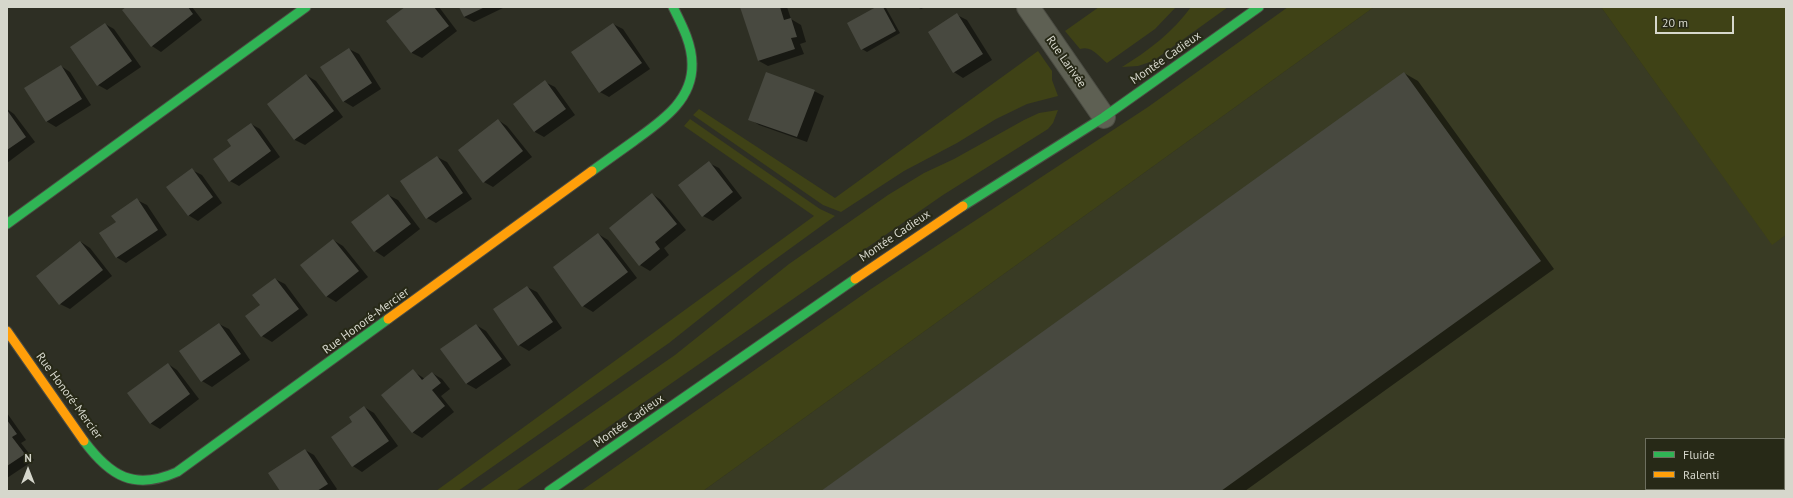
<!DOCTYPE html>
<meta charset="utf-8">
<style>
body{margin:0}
#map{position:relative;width:1793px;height:498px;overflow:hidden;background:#2e2f24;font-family:"PT Sans",sans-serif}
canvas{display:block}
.frame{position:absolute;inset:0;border:8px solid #d6d7cc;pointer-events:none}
.legend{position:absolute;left:1645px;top:438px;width:140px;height:52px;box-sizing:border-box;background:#272917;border:1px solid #6d6f5f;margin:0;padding:5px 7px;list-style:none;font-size:12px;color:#d6d7cc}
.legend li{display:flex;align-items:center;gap:8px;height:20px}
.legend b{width:20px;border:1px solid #6d6f5f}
.north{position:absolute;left:8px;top:450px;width:40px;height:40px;-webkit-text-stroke:3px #272917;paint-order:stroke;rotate:0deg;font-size:11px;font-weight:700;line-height:16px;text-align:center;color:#d6d7cc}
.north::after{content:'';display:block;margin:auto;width:14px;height:18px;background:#d6d7cc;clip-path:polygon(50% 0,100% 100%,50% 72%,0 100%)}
.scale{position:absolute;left:1655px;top:16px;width:79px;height:18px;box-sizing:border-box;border:2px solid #d6d7cc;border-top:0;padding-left:5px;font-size:12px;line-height:14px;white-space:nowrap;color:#d6d7cc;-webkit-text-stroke:3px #272917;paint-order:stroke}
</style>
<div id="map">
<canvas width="1793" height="498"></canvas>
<div class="frame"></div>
<ul class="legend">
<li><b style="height:5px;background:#30b455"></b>Fluide</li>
<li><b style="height:5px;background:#ff9f0a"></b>Ralenti</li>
</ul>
<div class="north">N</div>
<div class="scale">20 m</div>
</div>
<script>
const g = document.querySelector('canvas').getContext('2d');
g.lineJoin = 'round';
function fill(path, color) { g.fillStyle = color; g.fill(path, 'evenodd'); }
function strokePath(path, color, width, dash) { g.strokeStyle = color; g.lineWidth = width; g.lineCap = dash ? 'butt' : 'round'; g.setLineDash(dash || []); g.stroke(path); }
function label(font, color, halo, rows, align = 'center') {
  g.font = font + ' "PT Sans",sans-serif'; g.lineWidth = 4; g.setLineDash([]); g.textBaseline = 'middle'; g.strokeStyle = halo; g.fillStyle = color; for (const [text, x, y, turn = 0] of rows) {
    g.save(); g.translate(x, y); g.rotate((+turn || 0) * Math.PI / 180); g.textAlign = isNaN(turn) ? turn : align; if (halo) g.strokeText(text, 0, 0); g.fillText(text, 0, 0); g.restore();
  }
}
fill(new Path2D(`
 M1374,7H1601L1772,244L1786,235V491H703ZM1646,439H1784V489H1646Z`), '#393b24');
fill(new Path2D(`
 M1099,7H1176L1155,29L1107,63C1098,56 1092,45 1080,49L1065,31Z
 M1191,7H1228L1153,61L1138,66L1122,67C1148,51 1173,32 1191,7Z
 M1288,7H1374L703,491H581L871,289L1148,107Z
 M1601,7H1786V235L1772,245Z
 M1038,51L1052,71V80L1058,96L1027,104L996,119L957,143L904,171L841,212L823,205L693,115L699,109L835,198Z
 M1058,110L1053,123L1048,129L943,195L516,491H479L675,355L789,264L888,195L924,173L954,159L1024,120L1039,113Z
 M690,119L820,209L835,216L762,269L669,343L458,491H436L814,216L684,126Z`), '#3f4216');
fill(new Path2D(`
 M128,7H192L202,20L161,52L152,46Z
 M407,7H439L457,31L422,58L412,53L388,21Z
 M460,7H505L474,22L464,17Z
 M741,7H787L791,19L801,25L806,42L800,44L804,54L768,66L759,61Z
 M878,7L886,8L900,33L867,52L862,49Z
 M917,7H926L921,9Z
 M957,15L967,20L992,60L963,78L954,72Z
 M105,24L114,29L141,67L107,90L98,85Z
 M613,24L623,29L650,69L609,97L600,92Z
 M349,49L359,54L381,89L353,107L343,101Z
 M61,66L70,72L91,105L56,127L46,121Z
 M1404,73L1418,81L1554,269L1245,491H822Z
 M306,75L316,81L343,117L305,145L295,140L268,104Z
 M545,82L555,87L575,115L544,137L535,132Z
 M814,91L824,96L807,142L759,125L750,119Z
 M7,109L14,114L35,142L7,163Z
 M498,120L507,126L532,157L493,187L484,182Z
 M251,124L260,129L280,157L239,186L230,181L233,146Z
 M437,157L447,162L472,199L436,223L427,218Z
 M709,163L719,168L742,198L713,221L703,216Z
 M192,170L202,175L222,203L198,221L188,215Z
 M652,194L661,200L686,230L664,248L669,255L650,271L640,265Z
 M388,195L398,200L420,229L384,257L375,251Z
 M137,200L147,205L167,235L126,263L116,257L117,223Z
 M598,234L608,240L637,278L593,312L583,306Z
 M333,240L343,246L368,277L336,302L326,296Z
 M81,242L90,248L112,276L70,309L60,304Z
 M275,279L285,284L308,315L272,342L262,336L247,316L261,305Z
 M527,287L537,292L562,328L529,351L519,345Z
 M219,324L229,329L250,360L212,387L202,381Z
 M476,325L486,331L511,365L476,389L467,384L442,349Z
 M168,364L177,370L199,399L160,429L150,423Z
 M413,371L425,379L432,373L442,379L450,389L441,396L454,412L422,438L412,432Z
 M364,407L374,413L398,446L362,472L353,466V422Z
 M7,413L26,440L21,443L34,460L7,478Z
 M305,450L314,455L337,489L335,491H282Z`), '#0007');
fill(new Path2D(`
 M126,7H188L193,14L151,47L122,10Z
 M405,7H434L449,26L411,53L386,21Z
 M459,7H485L464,17Z
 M740,7H780L784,20L791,18L797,37L791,38L795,49L758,61Z
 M876,7H883L896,31L861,50L847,23Z
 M957,13L983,54L953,73L928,32Z
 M105,23L132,61L97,86L70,47Z
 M613,23L642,63L599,93L571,52Z
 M349,48L372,83L343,102L320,67Z
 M61,65L82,99L46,122L24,88Z
 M766,72L815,90L797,137L748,120Z
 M1404,72L1541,261L1221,491H821Z
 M306,74L334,111L294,140L267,104Z
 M545,80L566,109L534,132L513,104Z
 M7,110L26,137L7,150Z
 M498,119L523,151L483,183L458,150Z
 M251,123L271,151L229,182L213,159L231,146L227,140Z
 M437,156L463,193L426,219L400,181Z
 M709,161L733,192L702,217L678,185Z
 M192,168L213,197L188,216L166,187Z
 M652,193L677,224L655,242L660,249L639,266L609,228Z
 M388,194L411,224L374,252L351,222Z
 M137,198L158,230L116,258L99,233L116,222L111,216Z
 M598,233L628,272L582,307L553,267Z
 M333,239L359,271L326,297L300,265Z
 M80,241L103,270L59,305L36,276Z
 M275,278L299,309L261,337L245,316L260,305L252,295Z
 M527,286L553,322L518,346L493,309Z
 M219,323L241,354L201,382L179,351Z
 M476,324L502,359L466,384L440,349Z
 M168,363L190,394L150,424L127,393Z
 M413,369L422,380L432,372L441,383L432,390L445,406L412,433L381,395Z
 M364,406L389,441L352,467L331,437L352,422L349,417Z
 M7,420L17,434L12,437L25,454L7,466Z
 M305,449L328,484L317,491H280L268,473Z`), '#484940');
const street = new Path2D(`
 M1028,7L1104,117`);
const fast = new Path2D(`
 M592,171C606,161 620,151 634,141C660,122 693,101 692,64C692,44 682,25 673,7
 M963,206L1104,117L1259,7
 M7,224L306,7
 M84,441C110,476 134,491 177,472L388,319
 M549,491L855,279`);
const slow = new Path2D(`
 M855,279L963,206
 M388,319L592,171
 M7,331L84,441`);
strokePath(street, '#4b4c43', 24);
strokePath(fast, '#4b4c43', 11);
strokePath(slow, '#4b4c43', 11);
strokePath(street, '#5e6053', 22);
strokePath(fast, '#30b455', 9);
strokePath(slow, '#ff9f0a', 9);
label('12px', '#d6d7cc', '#272917', [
 ["Montée Cadieux",1166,58,-35],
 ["Rue Larivée",1066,62,55],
 ["Montée Cadieux",895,236,-34],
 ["Rue Honoré-Mercier",366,321,-36],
 ["Rue Honoré-Mercier",69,396,54],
 ["Montée Cadieux",629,421,-35]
]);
</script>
